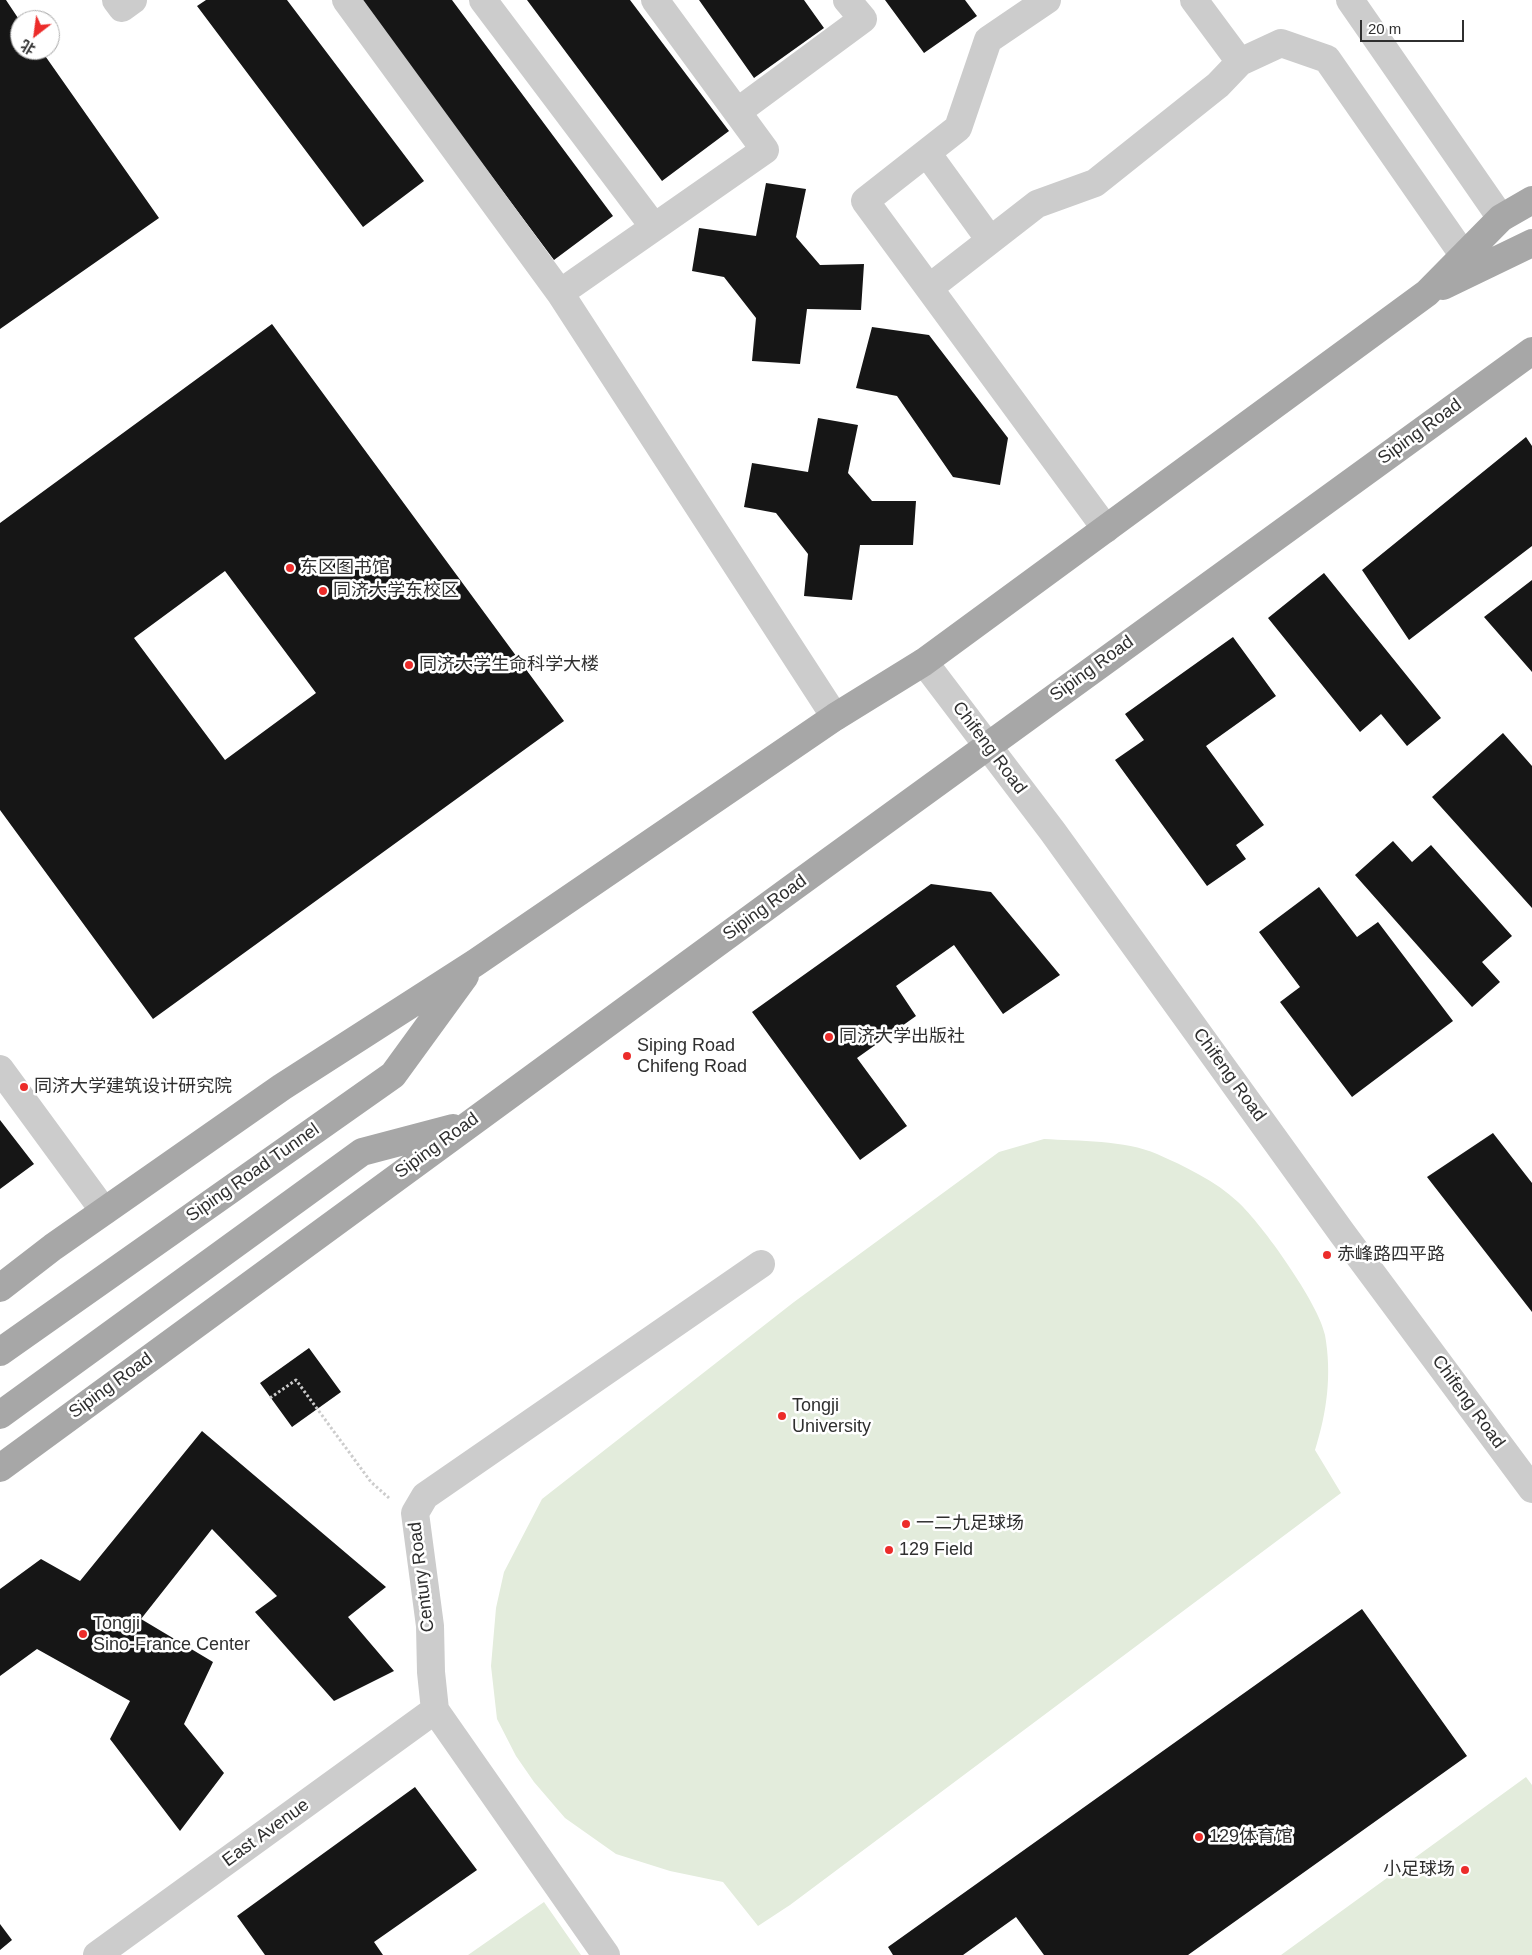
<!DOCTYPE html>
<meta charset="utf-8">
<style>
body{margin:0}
#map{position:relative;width:1532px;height:1955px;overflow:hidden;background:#fff;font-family:Arial,"Noto Sans SC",sans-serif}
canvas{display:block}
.north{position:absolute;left:10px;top:10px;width:50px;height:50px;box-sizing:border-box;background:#fff;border:1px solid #acacac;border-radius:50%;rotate:210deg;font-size:14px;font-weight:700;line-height:20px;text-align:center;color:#2f2f2f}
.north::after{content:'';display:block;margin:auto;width:18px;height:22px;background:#ec2c2a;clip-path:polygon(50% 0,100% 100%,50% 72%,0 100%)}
.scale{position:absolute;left:1360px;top:20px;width:104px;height:22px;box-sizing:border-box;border:2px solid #2f2f2f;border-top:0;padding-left:6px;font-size:15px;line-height:18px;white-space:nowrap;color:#2f2f2f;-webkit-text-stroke:4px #fff;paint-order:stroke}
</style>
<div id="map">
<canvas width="1532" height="1955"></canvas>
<div class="north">北</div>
<div class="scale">20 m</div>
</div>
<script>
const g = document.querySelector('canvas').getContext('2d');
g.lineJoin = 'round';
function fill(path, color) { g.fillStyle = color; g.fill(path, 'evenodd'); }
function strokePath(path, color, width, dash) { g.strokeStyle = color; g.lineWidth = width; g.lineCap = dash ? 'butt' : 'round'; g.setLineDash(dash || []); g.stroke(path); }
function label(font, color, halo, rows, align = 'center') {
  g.font = font + ' Arial,"Noto Sans SC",sans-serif'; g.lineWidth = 5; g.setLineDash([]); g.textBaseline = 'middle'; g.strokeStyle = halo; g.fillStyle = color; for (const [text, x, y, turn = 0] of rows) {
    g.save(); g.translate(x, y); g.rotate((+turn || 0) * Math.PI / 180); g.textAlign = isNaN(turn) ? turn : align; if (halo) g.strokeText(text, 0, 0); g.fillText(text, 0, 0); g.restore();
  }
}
fill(new Path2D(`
 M1044,1139C1078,1141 1125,1140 1157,1154C1184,1166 1216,1181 1238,1202C1262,1224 1319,1304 1325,1335C1332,1375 1327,1412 1315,1450L1341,1493L790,1905L758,1926L723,1882L670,1871L616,1854L565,1818L534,1782L516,1756L497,1719L491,1666L496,1608L504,1572L542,1499L794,1302L999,1152Z
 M1526,1777L1532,1785V1955H1281Z
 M544,1902L581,1955H468Z`), '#e3ecdc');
fill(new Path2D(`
 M0,0H6L20,21V50H41L159,218L0,329Z
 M206,0H287L424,181L363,227L197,6Z
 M360,0H452L613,216L554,260Z
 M527,0H630L729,131L662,181Z
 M699,0H804L824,28L754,78Z
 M885,0H965L977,16L924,53Z
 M766,183L806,189L796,237L820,265L864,264L861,310L807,309L800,364L752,361L756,318L724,277L692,271L699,228L756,236Z
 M272,324L564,721L153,1019L0,810V523ZM225,571L316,693L225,760L134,638Z
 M872,327L929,335L1008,438L1000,485L953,477L897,396L856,388Z
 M818,418L858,425L848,473L872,501H916L913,545H860L852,600L804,596L808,554L776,513L744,507L752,463L808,472Z
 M1526,437L1532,446V546L1409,640L1362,570Z
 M1324,573L1441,718L1407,746L1381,714L1360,732L1268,618Z
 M1532,580V672L1484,617Z
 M1233,637L1276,696L1206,746L1264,825L1236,845L1246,859L1207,886L1115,760L1144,740L1125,714Z
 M1503,733L1532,766V908L1432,797Z
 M1393,841L1412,862L1431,845L1512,936L1482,962L1500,982L1472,1007L1355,875Z
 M931,884L991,892L1060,975L1003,1014L954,945L896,986L916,1016L857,1058L907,1126L860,1160L752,1012Z
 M1319,887L1357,937L1378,922L1453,1021L1352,1097L1280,1002L1300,987L1259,932Z
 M0,1120L34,1164L0,1189Z
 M1493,1133L1532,1183V1312L1427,1177Z
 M309,1348L341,1392L292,1427L260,1383Z
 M202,1431L386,1587L348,1617L394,1671L334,1701L255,1612L277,1596L212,1529L141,1619L213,1662L184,1724L224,1773L180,1831L110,1739L130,1701L37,1649L0,1676V1589L41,1559L80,1581Z
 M1362,1609L1467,1756L1188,1955H1044L1016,1917L963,1955H893L888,1947Z
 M415,1787L477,1870L374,1942L383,1955H265L237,1916Z
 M0,1924L12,1940L0,1950Z`), '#161616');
strokePath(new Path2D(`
 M270,1398L296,1380L371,1482L389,1498`), '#ccc', 3, [2.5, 2.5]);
strokePath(new Path2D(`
 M116,0L122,8L133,0
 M346,0L560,293L835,717
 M483,0L654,227
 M1047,0L988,40L958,128L865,201L1106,529
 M1194,0L1240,62
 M1350,0L1501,218
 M737,112L863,19L847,0
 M927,153L990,240
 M929,288L1037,204L1095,183L1218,85L1240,62L1281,43L1327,59L1464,256
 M560,293L765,150L655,0
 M924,662L1053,832L1342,1233L1532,1489
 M0,1069L104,1211
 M97,1955L435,1710
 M606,1955L435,1710L431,1672L430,1626L415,1513L425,1496L761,1264`), '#ccc', 28);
strokePath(new Path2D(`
 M1443,286L1532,243
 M0,1288L53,1247L282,1087L475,963L835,717L924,662L1427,293L1501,218L1532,200
 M0,1352L393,1075L465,976
 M0,1415L362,1152L453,1128
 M0,1468C509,1094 1020,721 1532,351`), '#a7a7a7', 28);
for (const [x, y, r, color] of [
 [290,568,5,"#ec2c2a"],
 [323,591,5,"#ec2c2a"],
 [409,665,5,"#ec2c2a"],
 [829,1037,5,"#ec2c2a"],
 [627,1056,5,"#ec2c2a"],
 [24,1087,5,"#ec2c2a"],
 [1327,1255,5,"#ec2c2a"],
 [782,1416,5,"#ec2c2a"],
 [906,1524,5,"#ec2c2a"],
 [889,1550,5,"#ec2c2a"],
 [83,1634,5,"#ec2c2a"],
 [1199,1837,5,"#ec2c2a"],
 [1465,1870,5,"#ec2c2a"]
]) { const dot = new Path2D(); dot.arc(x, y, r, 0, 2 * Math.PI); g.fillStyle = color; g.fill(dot); strokePath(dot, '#fff', 2); }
label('18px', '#2f2f2f', '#fff', [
 ["Siping Road",1420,432,-36],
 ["Siping Road",1092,669,-36],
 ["Chifeng Road",989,748,53],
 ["Siping Road",765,908,-36],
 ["Chifeng Road",1229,1075,54],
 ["Siping Road",437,1146,-36],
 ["Siping Road Tunnel",253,1173,-35],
 ["Siping Road",111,1386,-36],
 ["Chifeng Road",1468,1402,54],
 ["Century Road",422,1577,-97],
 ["East Avenue",266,1833,-36]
]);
label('18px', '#2f2f2f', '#fff', [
 ["东区图书馆",300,568],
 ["同济大学东校区",333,591],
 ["同济大学生命科学大楼",419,665],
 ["同济大学出版社",839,1037],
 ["Siping Road",637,1046],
 ["Chifeng Road",637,1067],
 ["同济大学建筑设计研究院",34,1087],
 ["赤峰路四平路",1337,1255],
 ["Tongji",792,1406],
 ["University",792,1427],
 ["一二九足球场",916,1524],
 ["129 Field",899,1550],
 ["Tongji",93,1624],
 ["Sino-France Center",93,1645],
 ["129体育馆",1209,1837],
 ["小足球场",1455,1870,"right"]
], 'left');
</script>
